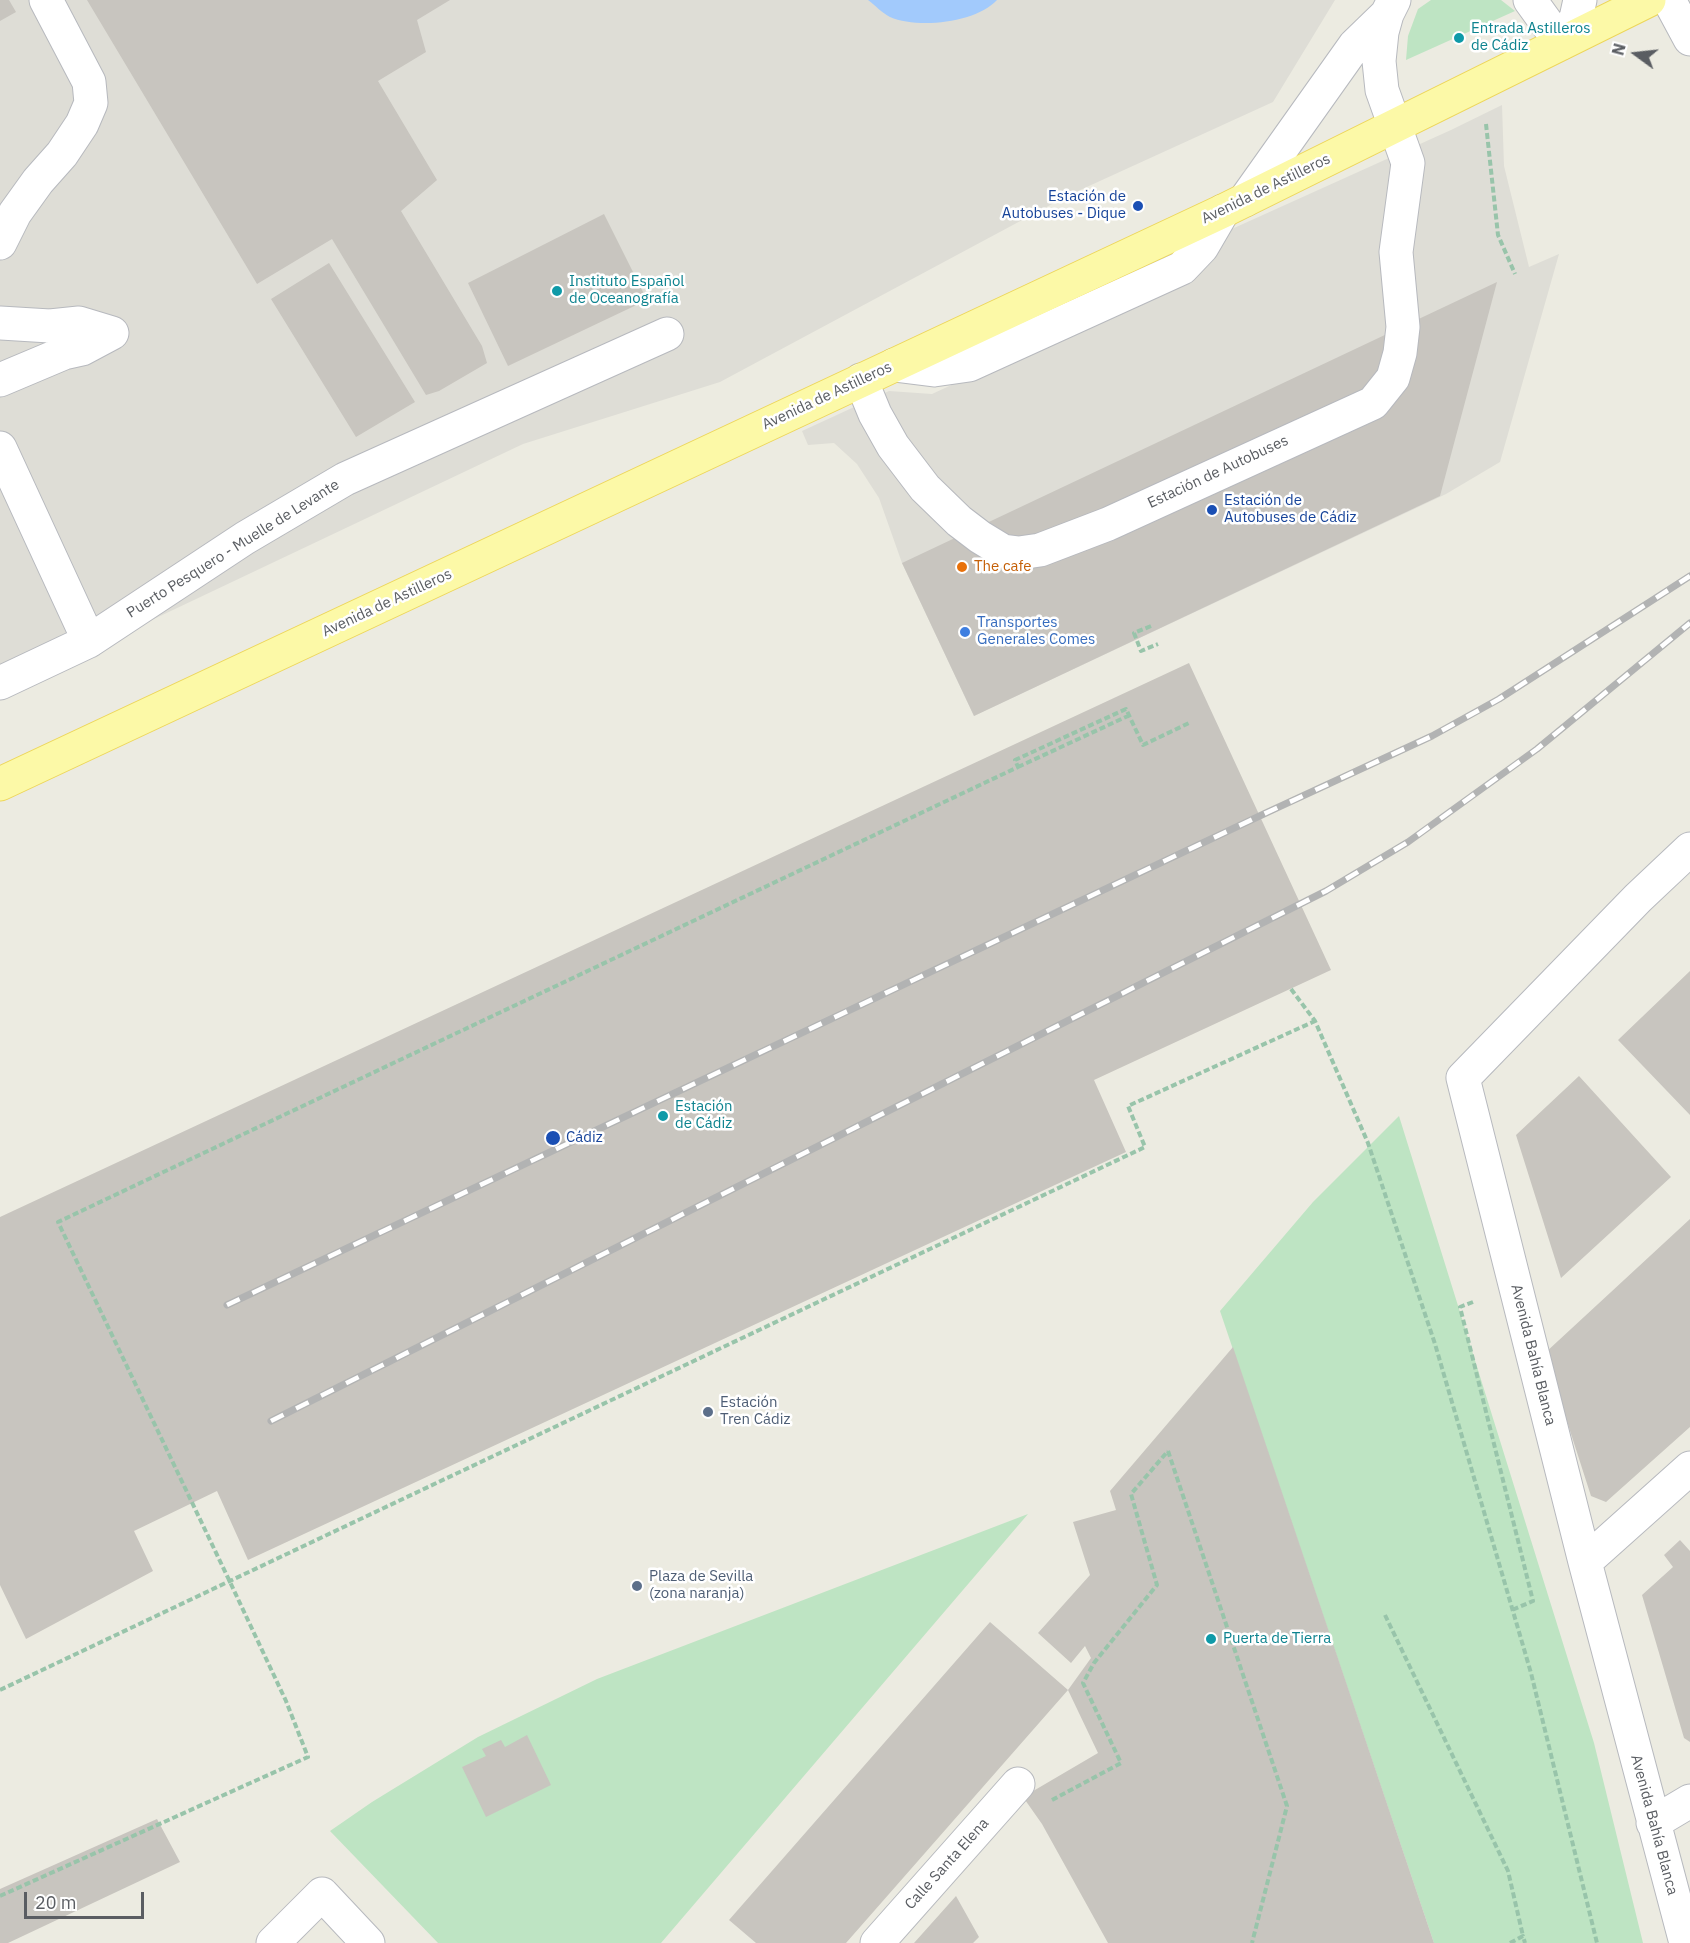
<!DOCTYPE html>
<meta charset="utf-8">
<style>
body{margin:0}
#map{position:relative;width:1690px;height:1943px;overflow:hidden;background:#ecebe1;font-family:"IBM Plex Sans",sans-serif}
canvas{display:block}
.north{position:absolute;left:1606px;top:24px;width:60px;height:60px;-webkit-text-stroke:4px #fff;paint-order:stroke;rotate:285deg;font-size:16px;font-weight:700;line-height:24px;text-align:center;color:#5a5d62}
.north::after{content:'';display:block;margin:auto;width:21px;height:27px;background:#5a5d62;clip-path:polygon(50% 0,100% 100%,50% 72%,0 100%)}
.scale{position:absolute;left:24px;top:1892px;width:120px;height:27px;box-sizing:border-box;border:3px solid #5a5d62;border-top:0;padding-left:8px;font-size:18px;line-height:21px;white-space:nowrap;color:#5a5d62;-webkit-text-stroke:4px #fff;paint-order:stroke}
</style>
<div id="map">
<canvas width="1690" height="1943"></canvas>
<div class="north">N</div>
<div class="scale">20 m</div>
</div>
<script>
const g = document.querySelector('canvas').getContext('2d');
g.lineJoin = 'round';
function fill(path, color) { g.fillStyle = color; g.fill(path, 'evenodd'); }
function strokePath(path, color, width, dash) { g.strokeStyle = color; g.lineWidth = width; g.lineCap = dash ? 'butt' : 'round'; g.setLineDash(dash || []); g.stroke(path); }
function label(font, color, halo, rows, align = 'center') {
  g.font = font + ' "IBM Plex Sans",sans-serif'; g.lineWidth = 5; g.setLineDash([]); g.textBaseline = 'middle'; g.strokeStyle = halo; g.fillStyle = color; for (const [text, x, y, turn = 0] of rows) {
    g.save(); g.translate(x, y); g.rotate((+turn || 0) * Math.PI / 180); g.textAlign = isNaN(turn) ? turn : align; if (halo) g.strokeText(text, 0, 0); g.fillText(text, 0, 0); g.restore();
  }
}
fill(new Path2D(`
 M0,0H1335L1273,102L1067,196L720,382L523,444L0,692Z
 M1502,105L1504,166L1529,267L1559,254L1500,462L1446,494L974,716L902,563L879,498L857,464L834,443L808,445L802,431L889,391L932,394L1207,267L1223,233L1451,130Z`), '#deddd6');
fill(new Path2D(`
 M1431,0H1501L1515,11L1406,60L1408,36L1418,9Z
 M1399,1116L1594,1743L1643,1943H1434L1220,1311L1313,1202Z
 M1028,1514L661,1943H438L330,1831L372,1802L478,1737L597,1679Z`), '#bee4c3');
fill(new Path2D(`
 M868,0H997C976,23 918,29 890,17C882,13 875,5 868,0Z`), '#a2cafc');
fill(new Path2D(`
 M0,0H9L16,12L0,21Z
 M87,0H450L417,20L426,52L378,81L437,180L401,211L482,346L487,363L439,391L426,395L332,239L257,284Z
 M604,214L647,300L508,366L468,283Z
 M329,263L415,402L356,437L271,299Z
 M1497,282L1440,496L974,716L902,563Z
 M1189,663L1331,970L1094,1080L1126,1152L248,1560L217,1491L134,1531L153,1571L26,1639L0,1585V1217Z
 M1690,971V1115L1618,1040Z
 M1579,1076L1671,1177L1561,1278L1516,1135Z
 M1690,1219V1427L1606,1502L1591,1496L1545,1353Z
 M1233,1347L1434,1943H1108L1042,1824L1023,1797L1098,1753L1068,1690L1091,1658L1085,1646L1071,1663L1038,1633L1090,1575L1073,1522L1116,1510L1110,1491Z
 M1680,1540L1690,1551V1742L1684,1738L1642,1595L1673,1567L1664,1555Z
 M990,1622L1068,1690L846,1943H756L729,1920Z
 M527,1735L551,1785L486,1817L462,1767L486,1756L482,1749L501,1740L505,1747Z
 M157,1819L180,1862L8,1943H0V1889Z
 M956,1896L979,1937L973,1943H914Z`), '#c8c5bf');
const minor = new Path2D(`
 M1530,0L1561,43L1576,18L1580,0
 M1669,0L1690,39
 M1245,200L1355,45L1387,14
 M0,243L15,213L38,181L62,154L82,124L91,103L89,82L46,0
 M0,323L50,326L79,323L112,333
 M894,365L934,370L969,365L1182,268L1202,247L1223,211
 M0,380L64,353L82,349L112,333
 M861,380L875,414L893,446L925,488L959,521L980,537L1003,551L1019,553L1040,550L1108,524L1373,403L1393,378L1400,353L1403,327L1396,252L1408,163L1382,90L1379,61L1382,32L1387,14L1394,0
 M0,448L89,641
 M0,683L89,641L245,538L345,479L667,334
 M1585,1562L1690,1468
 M1653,1823L1690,1801
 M273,1943L322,1894L368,1943
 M877,1943L1018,1784
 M1686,1943L1585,1562L1463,1078L1638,898L1690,849`);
const major = new Path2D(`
 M0,784L1223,211L1649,0`);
strokePath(minor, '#b7b9be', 35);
strokePath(major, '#edd65a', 35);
strokePath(new Path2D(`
 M1486,124L1498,235L1515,274
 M1151,626L1134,633L1141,651L1158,644
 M1018,767L1130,715
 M1291,989L1315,1021L1368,1143L1435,1344L1531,1673L1597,1943
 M1473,1302L1460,1307L1533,1601L1512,1610
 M1168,1451L1287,1806L1252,1943
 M1385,1615L1508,1871L1523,1936
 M0,1690L1145,1147L1128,1106L1315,1021
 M1052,1800L1121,1763L1083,1683L1094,1663L1157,1585L1131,1494L1168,1451
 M0,1896L308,1757L286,1701L230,1582L58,1222L1018,767L1015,760L1126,709L1143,745L1189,723
 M1510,1943L1523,1936L1525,1943`), '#98c4aa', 4, [6, 3]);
strokePath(minor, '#fff', 33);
strokePath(major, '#fcf9a7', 33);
const rail = new Path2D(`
 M227,1305L1268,812L1432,736L1499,699L1690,576
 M271,1421L1326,891L1408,842L1537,749L1690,623`);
strokePath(rail, '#b2b3b3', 7);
strokePath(rail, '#fff', 4.5, [14]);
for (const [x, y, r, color] of [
 [1459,38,6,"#0f9aa8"],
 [1138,206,6,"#1a4fb4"],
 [557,291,6,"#0f9aa8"],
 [1212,510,6,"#1a4fb4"],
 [962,567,6,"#e8710a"],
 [965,632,6,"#3f7fe0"],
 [663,1116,6,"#0f9aa8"],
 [553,1138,8,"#1a4fb4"],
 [708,1412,6,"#5c6f8a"],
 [637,1586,6,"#5c6f8a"],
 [1211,1639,6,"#0f9aa8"]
]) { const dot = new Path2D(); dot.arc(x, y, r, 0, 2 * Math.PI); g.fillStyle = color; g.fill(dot); strokePath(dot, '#fff', 2); }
label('15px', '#0d838f', '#fff', [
 ["Entrada Astilleros",1471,29],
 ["de Cádiz",1471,46],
 ["Instituto Español",569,282],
 ["de Oceanografía",569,299],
 ["Estación",675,1107],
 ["de Cádiz",675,1124],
 ["Puerta de Tierra",1223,1639]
], 'left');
label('15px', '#5a5d62', '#fff', [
 ["Avenida de Astilleros",1266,189,-26],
 ["Avenida de Astilleros",827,396,-25],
 ["Estación de Autobuses",1218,472,-25],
 ["Puerto Pesquero - Muelle de Levante",233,549,-32],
 ["Avenida de Astilleros",387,603,-25],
 ["Avenida Bahía Blanca",1533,1355,76],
 ["Avenida Bahía Blanca",1654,1825,75],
 ["Calle Santa Elena",947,1864,-48]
]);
label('15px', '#164399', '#fff', [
 ["Estación de",1126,197,"right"],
 ["Autobuses - Dique",1126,214,"right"],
 ["Estación de",1224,501],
 ["Autobuses de Cádiz",1224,518],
 ["Cádiz",566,1138]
], 'left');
label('15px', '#c56008', '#fff', [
 ["The cafe",974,567]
], 'left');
label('15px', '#366cbe', '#fff', [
 ["Transportes",977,623],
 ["Generales Comes",977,640]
], 'left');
label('15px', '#4e5e75', '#fff', [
 ["Estación",720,1403],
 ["Tren Cádiz",720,1420],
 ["Plaza de Sevilla",649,1577],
 ["(zona naranja)",649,1594]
], 'left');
</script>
